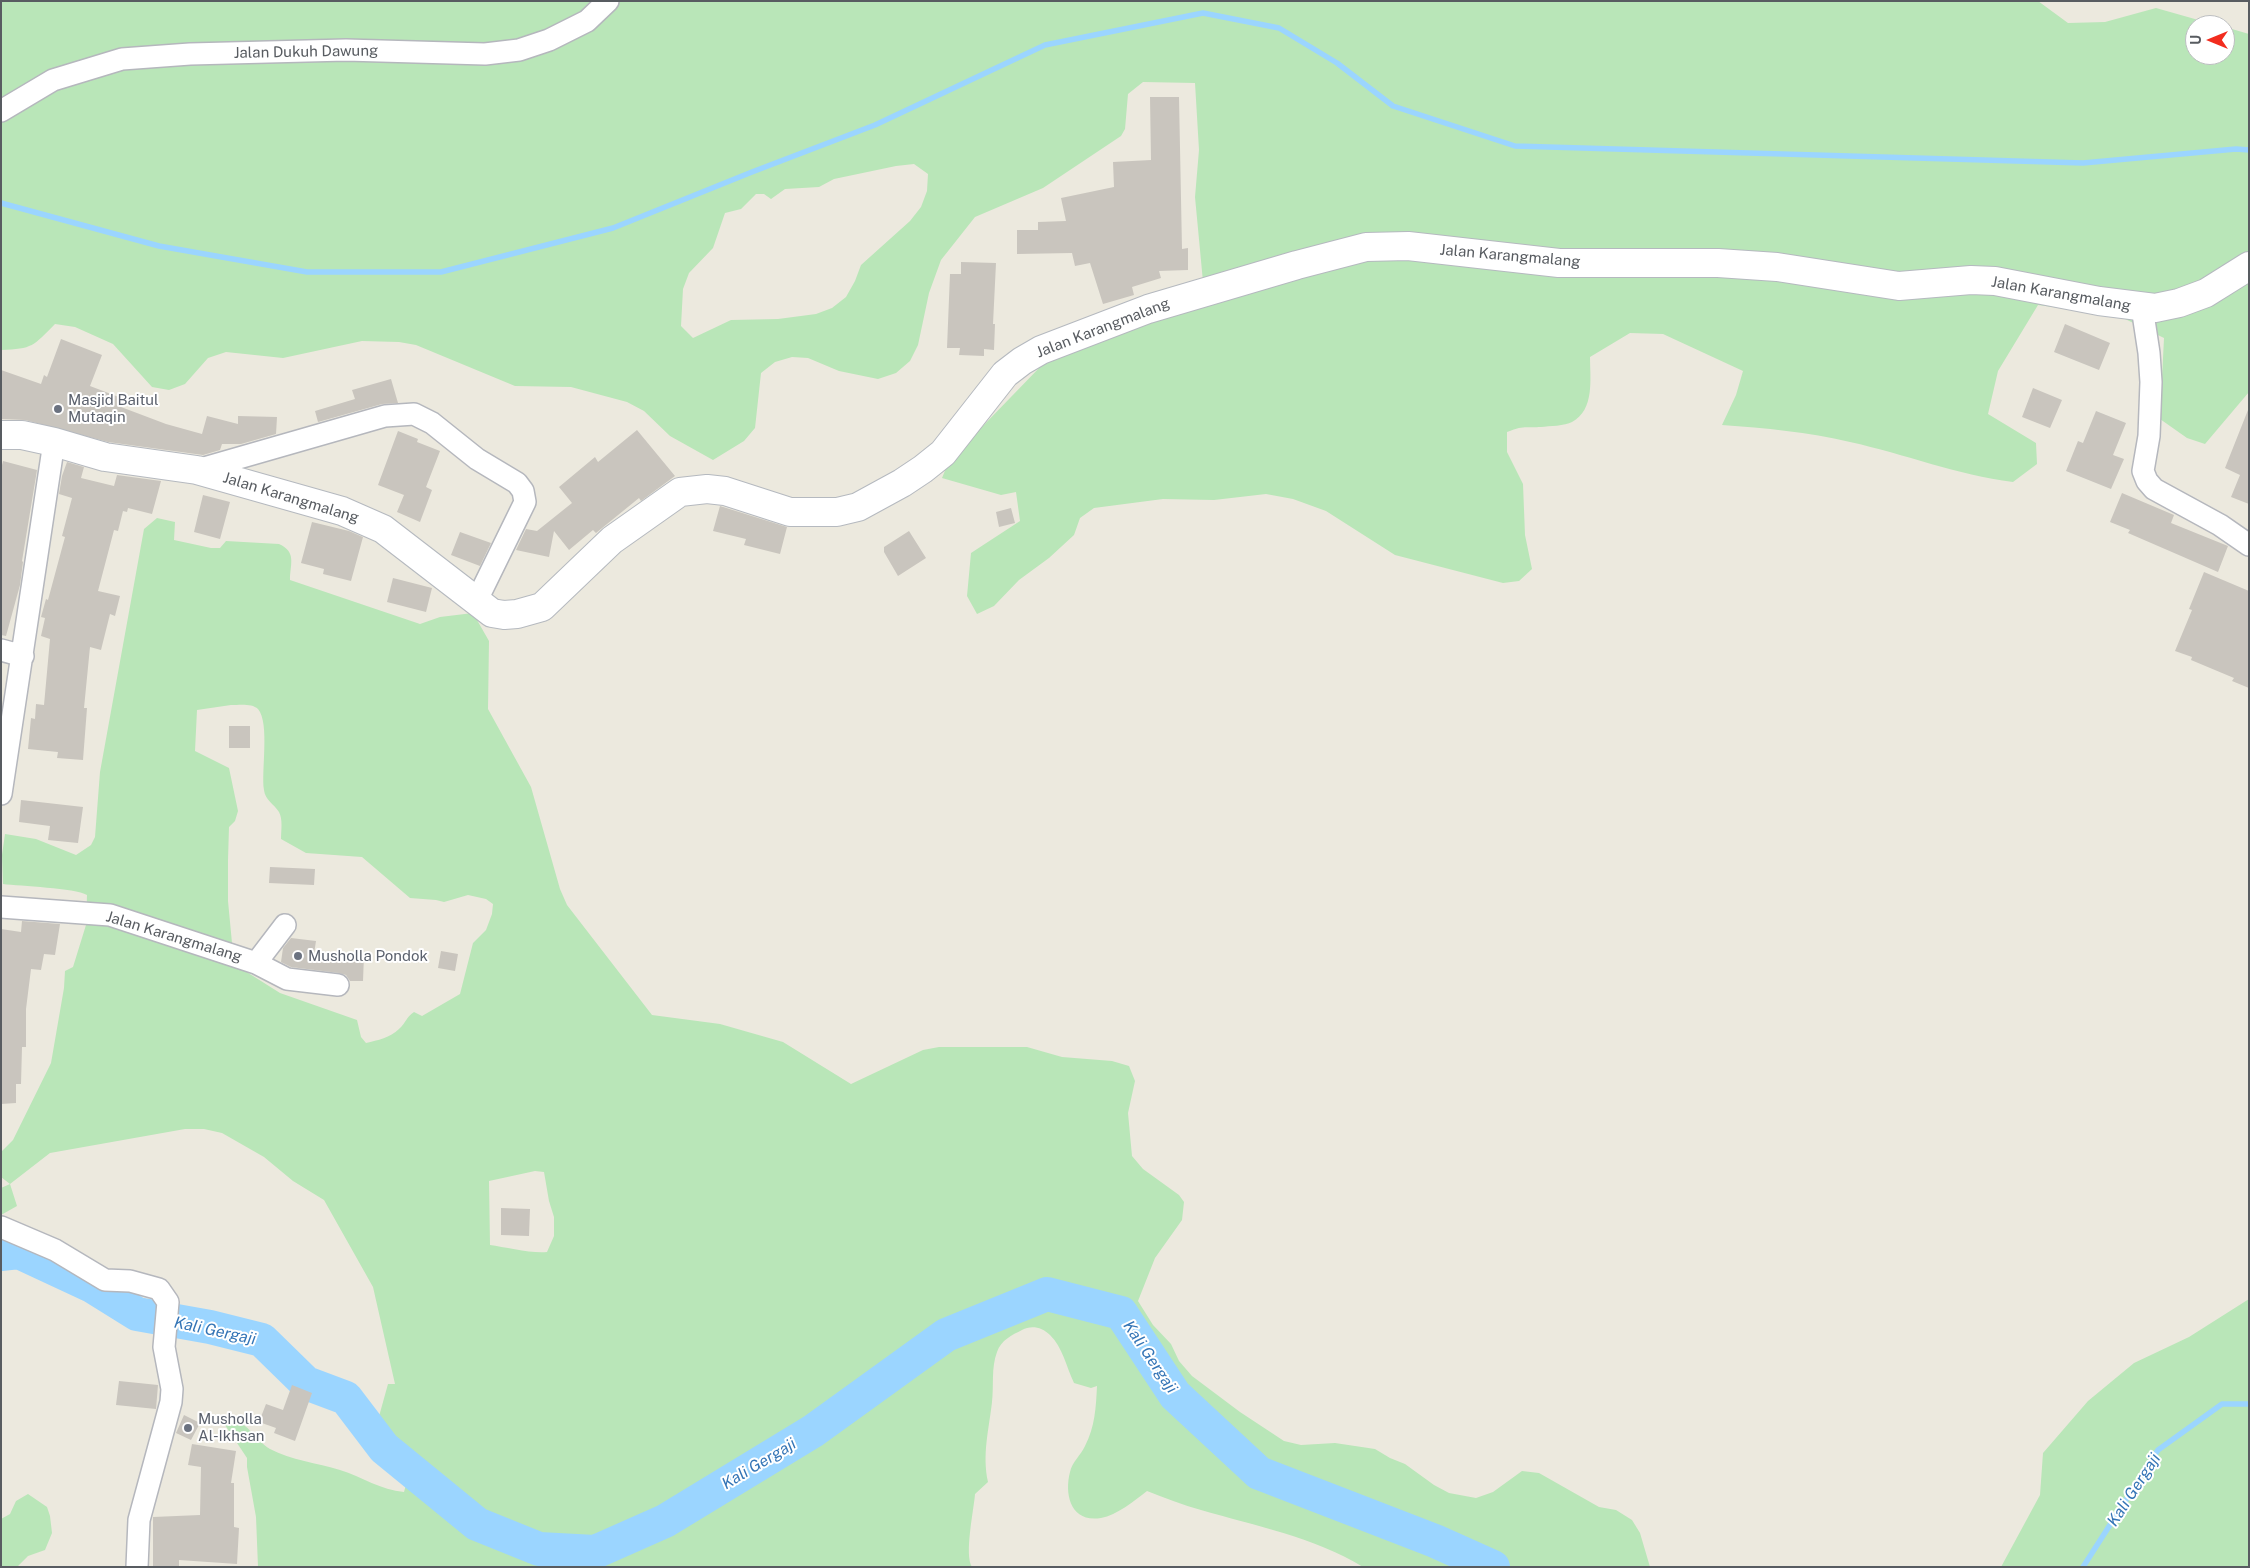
<!DOCTYPE html>
<style>
body{margin:0}
#map{position:relative;width:2250px;height:1568px;overflow:hidden;background:#ece9de;font-family:"Public Sans",sans-serif}
canvas{display:block}
.frame{position:absolute;inset:0;border:2px solid #585c61;pointer-events:none}
.north{position:absolute;left:2185px;top:15px;width:50px;height:50px;box-sizing:border-box;background:#fff;border:1px solid #bcbec0;border-radius:50%;rotate:270deg;font-size:14px;font-weight:700;line-height:20px;text-align:center;color:#585c61}
.north::after{content:'';display:block;margin:auto;width:18px;height:22px;background:#f22c1e;clip-path:polygon(50% 0,100% 100%,50% 72%,0 100%)}
</style>
<div id="map">
<canvas width="2250" height="1568"></canvas>
<div class="frame"></div>
<div class="north">U</div>
</div>
<script>
const g = document.querySelector('canvas').getContext('2d');
g.lineJoin = 'round';
function fill(path, color) { g.fillStyle = color; g.fill(path, 'evenodd'); }
function strokePath(path, color, width, dash) { g.strokeStyle = color; g.lineWidth = width; g.lineCap = dash ? 'butt' : 'round'; g.setLineDash(dash || []); g.stroke(path); }
function label(font, color, halo, rows, align = 'center') {
  g.font = font + ' "Public Sans",sans-serif'; g.lineWidth = 4; g.setLineDash([]); g.textBaseline = 'middle'; g.strokeStyle = halo; g.fillStyle = color; for (const [text, x, y, turn = 0] of rows) {
    g.save(); g.translate(x, y); g.rotate((+turn || 0) * Math.PI / 180); g.textAlign = isNaN(turn) ? turn : align; if (halo) g.strokeText(text, 0, 0); g.fillText(text, 0, 0); g.restore();
  }
}
fill(new Path2D(`
 M1,1H2038L2068,23L2105,22L2156,8L2216,25H2195V55H2225V27L2249,34V392L2205,444L2187,438L2160,419L2164,338L2119,316L2038,305L1998,371L1988,414L2036,443L2037,464L2013,482C1957,475 1905,454 1850,442C1808,432 1765,428 1722,425L1736,395L1743,371L1663,334L1630,333L1590,357C1590,378 1595,410 1572,422C1565,426 1549,426 1541,427C1524,428 1524,425 1507,432V452L1523,484L1525,535L1532,569L1519,581L1503,583L1395,555L1326,511L1293,499L1266,494L1214,500L1163,499L1094,508L1080,518L1074,535L1049,558L1019,580L994,606L977,614L967,596L971,553L1020,521L1016,492L1001,495L942,478L949,461L1041,366L1111,330L1205,303L1195,197L1199,150L1195,83L1143,82L1128,94L1125,129L1121,136L1043,188L975,217L941,260L929,293L918,345L910,361L896,373L878,379L839,371L808,358L792,357L775,362L761,373L755,428L744,441L713,460L670,436L644,411L627,402L571,387L515,386L416,345L399,342L362,341L283,358L226,352L208,358L185,384L169,390L152,387L113,344L75,327L55,324C33,346 33,349 1,350ZM914,164L928,174L927,191L921,207L910,221L861,265L855,281L846,297L832,308L816,314L778,319L731,320L693,338L681,326L683,289L689,273L713,248L725,213L741,209L756,194H764L771,199L785,189L819,187L834,179L896,166Z
 M157,518L175,522L174,540L211,548H220L226,541L279,544C297,552 290,564 290,580L420,624L440,617L473,613L489,641L488,709L531,787L560,889L567,905L652,1015L720,1024L783,1042L851,1084L923,1050L939,1047H1027L1062,1057L1112,1061L1129,1066L1135,1081L1128,1113L1132,1156L1143,1169L1179,1195L1184,1202L1182,1220L1155,1258L1138,1301L1153,1325L1171,1344L1179,1361L1192,1376L1240,1412L1284,1441L1301,1445L1335,1443L1375,1449L1390,1458L1405,1464L1434,1485L1449,1493L1476,1498L1493,1492L1522,1471L1539,1473L1599,1507L1616,1510L1632,1520L1640,1533L1650,1567H1363C1314,1537 1256,1526 1201,1510C1183,1505 1165,1498 1147,1491C1134,1501 1117,1515 1101,1518C1071,1523 1064,1495 1070,1472C1072,1462 1081,1455 1085,1446C1095,1427 1096,1407 1097,1386L1091,1388L1074,1383C1066,1366 1063,1348 1050,1335C1042,1327 1031,1325 1022,1330C1012,1335 1001,1340 997,1352C991,1368 994,1385 992,1402C989,1429 982,1454 988,1482L975,1494C974,1509 964,1555 972,1567H258L256,1517L247,1467V1458L225,1425L232,1420C249,1423 255,1440 270,1449C291,1460 317,1463 340,1470C362,1477 381,1490 404,1492L407,1481L390,1469L375,1449L378,1420L388,1384H395L373,1287L324,1200L293,1181L264,1157L222,1133L204,1129H185L50,1153L10,1184L17,1206L1,1215V1188L10,1184L1,1177V1152L13,1140L51,1063L64,988L65,971L73,967L86,925L87,895C75,888 20,886 3,884L2,855L5,834L36,839L76,855L91,845L95,837L100,772L144,529ZM231,705C239,705 252,703 258,709C270,723 261,772 264,790C265,800 274,804 279,812C283,820 281,830 281,839L306,853L362,857L410,898L436,900L444,902L468,895L486,899L493,904L492,914L486,930L473,943L460,994L422,1016L414,1012C406,1017 406,1023 399,1029C390,1038 378,1040 366,1043L361,1037L357,1020L280,993L234,964L228,901V860L229,827L235,821L238,811L229,768L195,751L197,710ZM535,1171L544,1172L549,1201L554,1217V1236L547,1252C533,1254 505,1247 490,1245L489,1181Z
 M2249,1299V1567H2001L2040,1495L2043,1453L2088,1401L2134,1363L2189,1337Z
 M28,1494L47,1507L50,1516L52,1533L45,1550L28,1556L17,1567H1V1519L10,1514L16,1501Z`), '#b9e6b8');
strokePath(new Path2D(`
 M1,203L159,246L307,272H441L613,228L752,172L875,125L1045,45L1203,13L1279,28L1337,63L1393,106L1515,146L2083,163L2236,149L2249,150
 M2083,1567L2158,1450L2222,1404H2249`), '#9bd5ff', 5.5);
strokePath(new Path2D(`
 M1,1254L19,1252L92,1286L137,1314L210,1327L262,1340L306,1383L346,1398L384,1448L477,1524L539,1549L595,1552L665,1521L813,1431L946,1335L1047,1294L1121,1313L1175,1395L1259,1473L1435,1541L1493,1567`), '#9bd5ff', 34);
fill(new Path2D(`
 M1150,97H1179L1182,249L1188,248V270L1159,271L1161,278L1132,287L1134,295L1103,304L1090,263L1075,266L1072,253L1017,254V230H1038V222L1066,221L1061,198L1114,187L1113,162L1151,160Z
 M961,262L996,263L993,324H995L994,350L984,349V356L959,355L960,348H947L950,274H961Z
 M2065,324L2110,343L2099,370L2054,352Z
 M61,339L102,355L90,386L124,399L121,407L166,424L202,434L207,416L238,424V416L277,417L276,434L241,444H222L220,450L203,455L108,442L25,420L1,419V370L41,384L44,375L47,377Z
 M391,379L398,403L382,404L318,422L315,411L355,399L352,390Z
 M2033,388L2062,400L2050,428L2022,417Z
 M2248,410H2249V504L2231,497L2240,475L2225,468Z
 M2096,411L2126,423L2113,455L2124,459L2111,489L2066,471L2078,441L2083,443Z
 M637,430L675,476L641,501L639,498L596,533L593,530L569,550L554,531L549,557L516,550L526,529L537,531L572,503L559,487L595,457L598,462Z
 M398,431L418,439L417,442L440,451L426,487L432,490L420,522L397,512L404,495L378,485Z
 M3,461L37,470L22,561L23,562L20,585L6,636L1,635V469Z
 M67,462L84,467L81,478L114,486L117,475L161,481L152,514L128,508L127,512L123,511L118,531L114,530L98,591L120,596L115,616L110,614L101,650L90,647L84,708H87L83,760L57,758L58,752L28,749L31,718L35,719L36,704L44,705L50,639L41,636L45,618L41,617L46,599L48,600L65,537L62,536L72,498L59,494L62,476Z
 M2122,493L2174,515L2171,523L2228,546L2218,572L2128,533L2130,530L2110,522Z
 M203,495L230,502L220,539L194,532Z
 M720,506L787,527L780,554L744,545L746,539L713,531Z
 M1011,508L1015,523L999,527L996,512Z
 M312,522L349,531L363,537L351,581L323,574L324,569L301,563Z
 M909,531L926,558L898,576L884,552V547Z
 M460,532L491,543L480,566L451,555Z
 M2204,572L2249,591V688L2232,681L2234,678L2191,660L2192,657L2175,651L2192,610L2189,609Z
 M393,578L432,588L426,612L387,602Z
 M229,726H250V748H229Z
 M21,800L83,807L78,843L48,840L50,826L19,822Z
 M270,867L315,869L314,885L269,883Z
 M22,921L60,924L55,955L44,954L41,970L31,969L26,1009V1047H22L21,1084H16V1103L1,1104V929L21,932Z
 M291,938L316,941L314,954L364,955L363,981H350L346,975L339,973L291,967L281,962L283,948Z
 M441,951L458,954L455,971L438,968Z
 M501,1208L530,1209L529,1236L501,1235Z
 M119,1381L158,1385L156,1409L116,1405Z
 M292,1385L312,1393L295,1441L274,1433L276,1428L259,1422L266,1404L283,1410Z
 M184,1415L200,1423L191,1440L176,1433Z
 M192,1444L236,1451L231,1483H234V1527L239,1528L237,1564L179,1560V1567H153V1517L200,1515L201,1467L188,1465Z`), '#c9c5be');
const street = new Path2D(`
 M1,111L53,80L122,59L190,54L346,50L485,54L519,50L549,40L587,21L608,1
 M2142,307L2149,353L2151,382L2149,436L2143,471L2147,481L2154,489L2220,525L2249,545
 M197,470L385,416L414,414L432,423L477,459L517,483L523,491L525,502L476,602
 M1,650L23,656
 M1,794L54,442
 M1,907L110,915L256,963L285,925
 M256,963L287,979L338,985
 M1,1227L55,1250L105,1280L130,1281L159,1289L168,1302L164,1347L172,1389L171,1402L139,1520L137,1567`);
const secondary = new Path2D(`
 M1,435H22L54,442L105,457L197,470L342,511L383,529L492,613L504,615L517,614L542,607L612,540L680,492L707,489L725,491L790,512H837L858,507L902,483L923,469L943,453L1005,374L1022,361L1041,350L1148,309L1297,265L1366,247L1408,246L1559,263H1718L1777,267L1899,286L1971,280L1995,281L2099,301L2155,308L2179,303L2206,293L2249,266`);
strokePath(street, '#b5b7bd', 24);
strokePath(secondary, '#b5b9bf', 30);
strokePath(street, '#fff', 21);
strokePath(secondary, '#fff', 28);
for (const [x, y, r, color] of [
 [58,409,5,"#6b7280"],
 [298,956,5,"#6b7280"],
 [188,1428,5,"#6b7280"]
]) { const dot = new Path2D(); dot.arc(x, y, r, 0, 2 * Math.PI); g.fillStyle = color; g.fill(dot); strokePath(dot, '#fff', 2); }
label('15px', '#585c61', '#fff', [
 ["Jalan Dukuh Dawung",306,52,-1],
 ["Jalan Karangmalang",1510,256,5],
 ["Jalan Karangmalang",2061,294,10],
 ["Jalan Karangmalang",1103,328,-21],
 ["Jalan Karangmalang",291,498,17],
 ["Jalan Karangmalang",174,937,17]
]);
label('15px', '#5b616d', '#fff', [
 ["Masjid Baitul",68,400],
 ["Mutaqin",68,417],
 ["Musholla Pondok",308,956],
 ["Musholla",198,1419],
 ["Al-Ikhsan",198,1436]
], 'left');
label('italic 16px', '#3475b6', '#fff', [
 ["Kali Gergaji",215,1331,12],
 ["Kali Gergaji",1150,1357,56],
 ["Kali Gergaji",759,1464,-31],
 ["Kali Gergaji",2134,1490,-57]
]);
</script>
